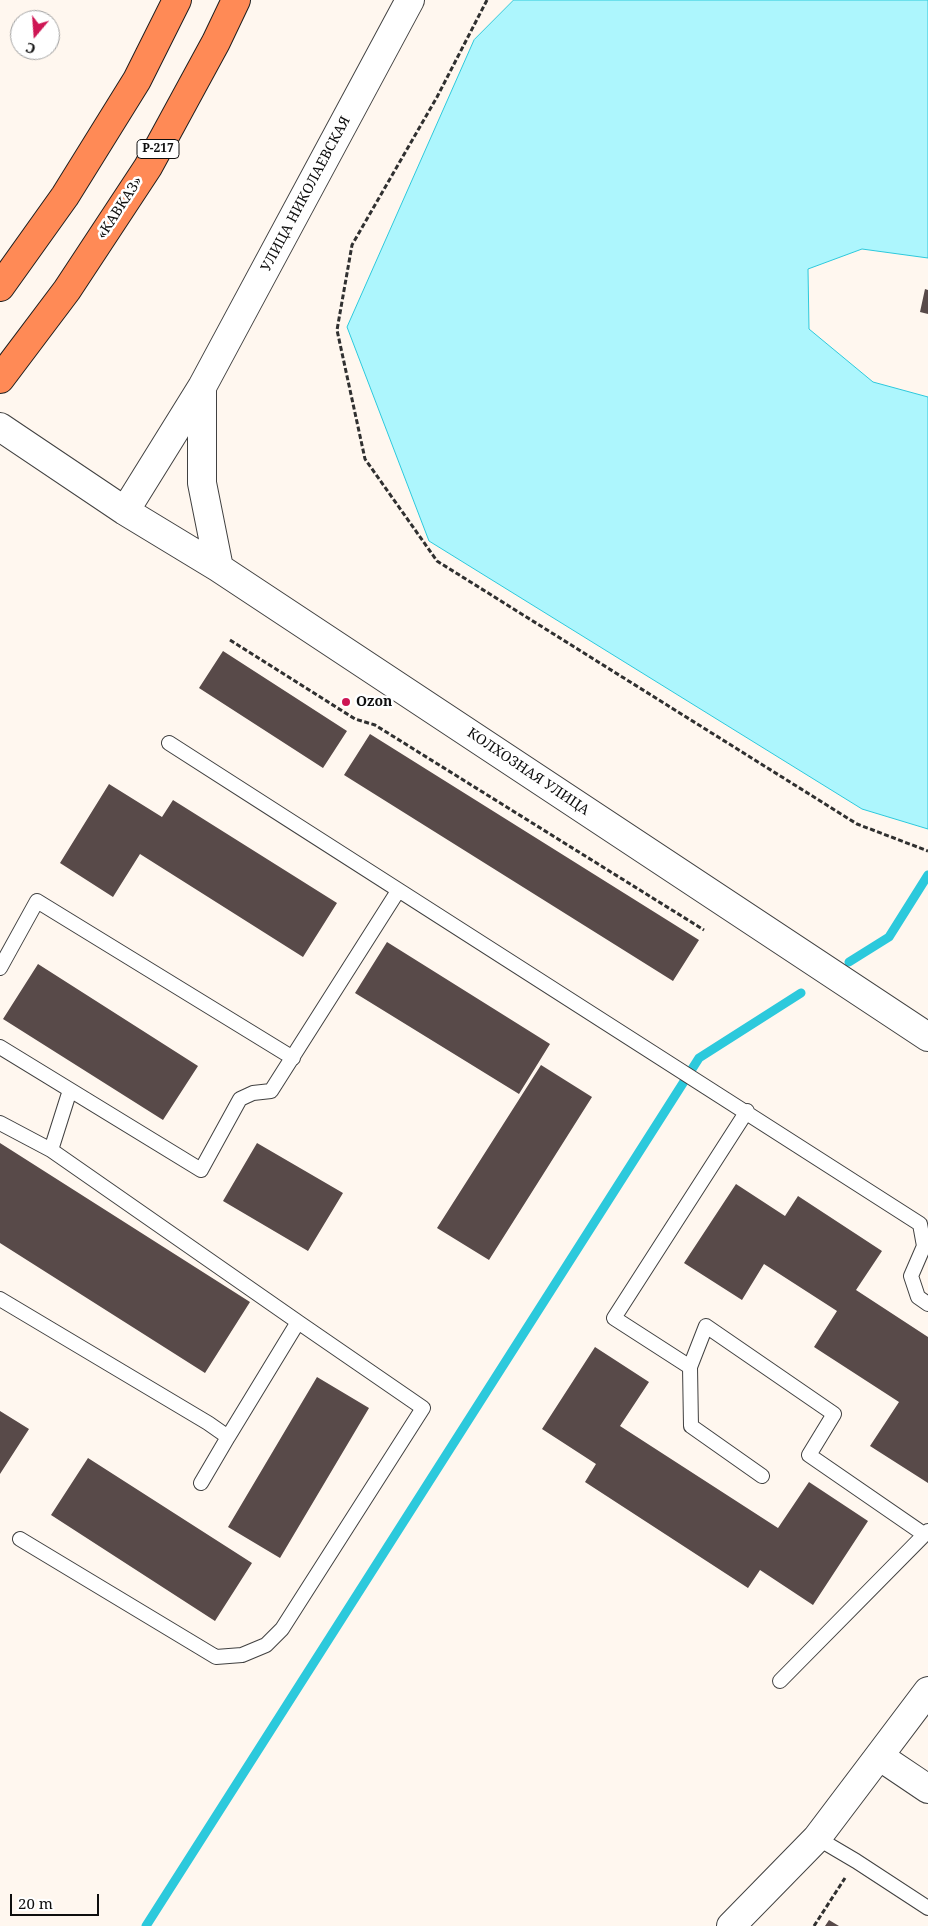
<!DOCTYPE html>
<meta charset="utf-8">
<style>
body{margin:0}
#map{position:relative;width:928px;height:1926px;overflow:hidden;background:#fff7ef;font-family:"Noto Serif",serif}
canvas{display:block}
.north{position:absolute;left:10px;top:10px;width:50px;height:50px;box-sizing:border-box;background:#fff;border:1px solid #9f9f9f;border-radius:50%;rotate:198deg;font-size:14px;font-weight:700;line-height:20px;text-align:center;color:#0e0e0e}
.north::after{content:'';display:block;margin:auto;width:18px;height:22px;background:#ce1654;clip-path:polygon(50% 0,100% 100%,50% 72%,0 100%)}
.scale{position:absolute;left:10px;top:1894px;width:89px;height:22px;box-sizing:border-box;border:2px solid #0e0e0e;border-top:0;padding-left:6px;font-size:15px;line-height:18px;white-space:nowrap;color:#0e0e0e;-webkit-text-stroke:4px #fff;paint-order:stroke}
</style>
<div id="map">
<canvas width="928" height="1926"></canvas>
<div class="north">С</div>
<div class="scale">20 m</div>
</div>
<script>
const g = document.querySelector('canvas').getContext('2d');
g.lineJoin = 'round';
function fill(path, color) { g.fillStyle = color; g.fill(path, 'evenodd'); }
function strokePath(path, color, width, dash) { g.strokeStyle = color; g.lineWidth = width; g.lineCap = dash ? 'butt' : 'round'; g.setLineDash(dash || []); g.stroke(path); }
function label(font, color, halo, rows, align = 'center') {
  g.font = font + ' "Noto Serif",serif'; g.lineWidth = 5; g.setLineDash([]); g.textBaseline = 'middle'; g.strokeStyle = halo; g.fillStyle = color; for (const [text, x, y, turn = 0] of rows) {
    g.save(); g.translate(x, y); g.rotate((+turn || 0) * Math.PI / 180); g.textAlign = isNaN(turn) ? turn : align; if (halo) g.strokeText(text, 0, 0); g.fillText(text, 0, 0); g.restore();
  }
}
const water = new Path2D(`
 M514,0H928V258L862,249L808,269L809,329L873,382L928,397V829L862,809L429,541L347,327L474,40Z`);
fill(water, '#adf6fd');
strokePath(water, '#2cc9dc', 1);
strokePath(new Path2D(`
 M849,962L889,937L928,875
 M146,1926L699,1058L801,993`), '#2cc9dc', 9);
fill(new Path2D(`
 M925,289L928,290V314L920,312Z
 M223,651L347,731L323,768L199,688Z
 M370,734L699,940L673,981L344,775Z
 M109,784L162,817L173,800L337,903L303,957L140,854L113,897L60,863Z
 M387,942L550,1044L519,1094L355,993Z
 M38,964L198,1066L163,1120L3,1019Z
 M541,1065L592,1097L489,1260L437,1228Z
 M0,1143L250,1302L205,1373L0,1243Z
 M257,1143L343,1193L308,1251L223,1201Z
 M736,1184L785,1216L798,1196L882,1251L856,1290L928,1337V1483L870,1446L899,1402L814,1347L837,1311L764,1264L742,1300L684,1263Z
 M595,1347L649,1382L620,1426L778,1528L809,1482L868,1521L813,1605L760,1570L748,1588L585,1482L596,1464L542,1429Z
 M317,1377L369,1408L280,1558L228,1527Z
 M0,1411L29,1429L0,1474Z
 M88,1458L252,1563L215,1621L51,1515Z
 M829,1920L839,1926H825Z`), '#584a49');
const service = new Path2D(`
 M169,743C419,904 671,1062 920,1224L924,1246L911,1276L918,1297L928,1304
 M0,968L37,901L293,1058
 M0,1047L201,1170L240,1099L253,1093L271,1091L398,891
 M747,1111L614,1318L690,1367L691,1426L762,1476
 M0,1123L51,1150L298,1322L228,1437L208,1423L0,1299
 M51,1150L70,1090
 M690,1367L706,1326L834,1414L809,1455L925,1535
 M201,1483L228,1437
 M20,1539L216,1657L242,1655L266,1645L282,1629L423,1408L298,1322
 M780,1681L928,1531
 M817,1838L856,1861L928,1908`);
const minor = new Path2D(`
 M928,1691L879,1756L928,1789
 M731,1926L817,1838L879,1756`);
const tertiary = new Path2D(`
 M202,387V483L219,568
 M0,427L125,511L219,568L928,1037
 M125,511L202,387L410,0`);
const trunk = new Path2D(`
 M0,287L65,196L137,80L177,0
 M0,379L67,290L148,167L216,42L236,0`);
strokePath(service, '#414141', 16);
strokePath(minor, '#414141', 30);
strokePath(tertiary, '#414141', 30);
strokePath(trunk, '#1f1f1f', 30);
strokePath(new Path2D(`
 M487,0L437,97L352,245L337,330L365,459L437,561L857,824L928,851
 M230,640L355,719L375,725L704,930
 M814,1926L845,1878`), '#303030', 3, [5, 2.5]);
strokePath(service, '#fff', 14);
strokePath(minor, '#fff', 28);
strokePath(tertiary, '#fff', 28);
strokePath(trunk, '#ff8a56', 28);
for (const [x, y, r, color] of [
 [346,702,5,"#ce1654"]
]) { const dot = new Path2D(); dot.arc(x, y, r, 0, 2 * Math.PI); g.fillStyle = color; g.fill(dot); strokePath(dot, '#fff', 2); }
for (const [x, y, w] of [
 [158,149,42]
]) { const box = new Path2D(); box.roundRect(x - w / 2, y - 9.5, w, 19, 4); g.fillStyle = '#fff'; g.fill(box); strokePath(box, '#0e0e0e', 1); }
label('bold 12px', '#0e0e0e', null, [
 ["Р-217",158,149]
]);
label('14px', '#0e0e0e', '#fff', [
 ["УЛИЦА НИКОЛАЕВСКАЯ",306,194,-62],
 ["«КАВКАЗ»",120,208,-57],
 ["КОЛХОЗНАЯ УЛИЦА",528,772,34]
]);
label('bold 14px', '#0e0e0e', '#fff', [
 ["Ozon",356,702]
], 'left');
</script>
